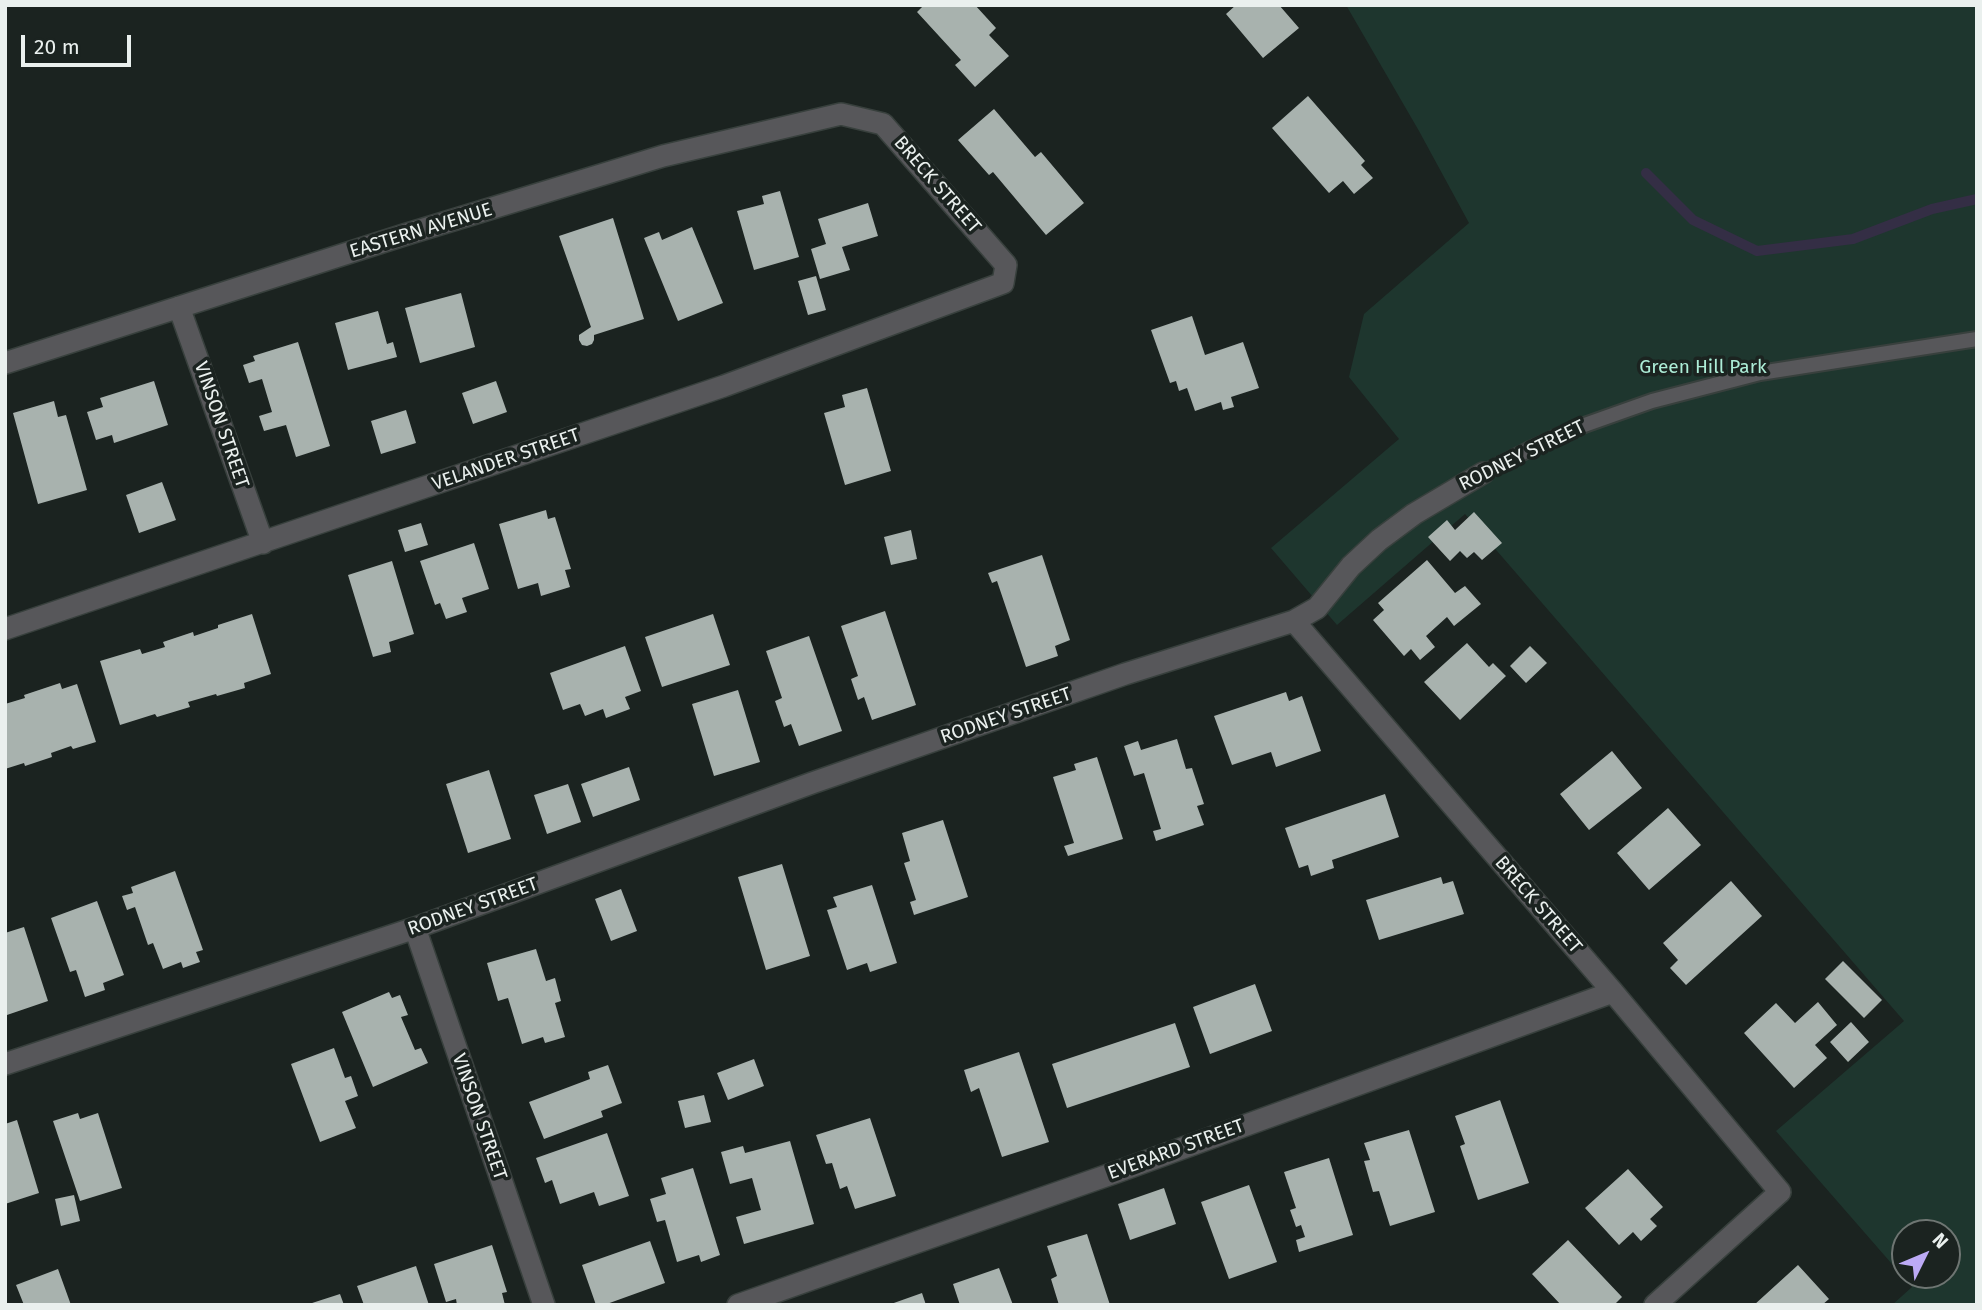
<!DOCTYPE html>
<style>
body{margin:0}
#map{position:relative;width:1982px;height:1310px;overflow:hidden;background:#1b2320;font-family:"Fira Sans",sans-serif}
canvas{display:block}
.frame{position:absolute;inset:0;border:7px solid #eaf0ee;pointer-events:none}
.north{position:absolute;left:1891px;top:1219px;width:70px;height:70px;box-sizing:border-box;background:#1b2320;border:2px solid #6e7572;border-radius:50%;rotate:47deg;font-size:19px;font-weight:700;line-height:28px;text-align:center;color:#eaf0ee}
.north::after{content:'';display:block;margin:auto;width:24px;height:32px;background:#bcaaf5;clip-path:polygon(50% 0,100% 100%,50% 72%,0 100%)}
.scale{position:absolute;left:21px;top:35px;width:110px;height:32px;box-sizing:border-box;border:4px solid #eaf0ee;border-top:0;padding-left:9px;font-size:21px;line-height:24px;white-space:nowrap;color:#eaf0ee;-webkit-text-stroke:5px #1b2320;paint-order:stroke}
</style>
<div id="map">
<canvas width="1982" height="1310"></canvas>
<div class="frame"></div>
<div class="north">N</div>
<div class="scale">20 m</div>
</div>
<script>
const g = document.querySelector('canvas').getContext('2d');
g.lineJoin = 'round';
function fill(path, color) { g.fillStyle = color; g.fill(path, 'evenodd'); }
function strokePath(path, color, width, dash) { g.strokeStyle = color; g.lineWidth = width; g.lineCap = dash ? 'butt' : 'round'; g.setLineDash(dash || []); g.stroke(path); }
function label(font, color, halo, rows, align = 'center') {
  g.font = font + ' "Fira Sans",sans-serif'; g.lineWidth = 7; g.setLineDash([]); g.textBaseline = 'middle'; g.strokeStyle = halo; g.fillStyle = color; for (const [text, x, y, turn = 0] of rows) {
    g.save(); g.translate(x, y); g.rotate((+turn || 0) * Math.PI / 180); g.textAlign = isNaN(turn) ? turn : align; if (halo) g.strokeText(text, 0, 0); g.fillText(text, 0, 0); g.restore();
  }
}
fill(new Path2D(`
 M1346,5H1977V1305H1892L1912,1287L1776,1131L1904,1021L1465,514L1337,625L1271,548L1399,439L1349,377L1364,314L1469,223L1419,131ZM1905,1233H1947V1275H1905Z`), '#1e362e');
strokePath(new Path2D(`
 M1646,173L1693,220L1757,251L1853,239L1932,209L1977,199`), '#342e45', 10);
fill(new Path2D(`
 M924,5H975L996,28L989,35L1009,56L975,87L955,65L961,60L917,12Z
 M1236,5H1279L1299,28L1263,58L1226,14Z
 M1308,96L1365,161L1361,165L1373,178L1354,194L1343,181L1329,193L1272,128Z
 M994,109L1035,157L1041,152L1084,203L1046,235L993,172L989,175L958,140Z
 M780,191L799,257L754,270L737,211L764,204L762,196Z
 M868,203L878,236L842,247L850,270L820,279L811,249L826,244L818,219Z
 M613,218L644,319L594,335V340L592,344L587,346L582,345L579,340V335L591,327L559,236Z
 M692,227L723,303L678,321L644,238L659,232L662,240Z
 M816,276L826,310L808,315L798,281Z
 M461,293L475,347L420,363L405,308Z
 M378,311L387,344L393,342L397,357L348,370L335,323Z
 M1192,316L1205,355L1243,342L1259,388L1231,397L1234,407L1223,410L1221,402L1195,411L1187,388L1179,391L1176,381L1170,383L1151,330Z
 M298,342L330,446L296,457L286,425L264,431L259,416L272,412L262,379L249,383L243,365L255,361L253,356Z
 M154,381L168,425L114,443L112,435L96,440L87,412L103,407L100,398Z
 M496,381L507,412L473,424L462,393Z
 M867,388L891,471L845,485L824,413L845,407L842,395Z
 M54,401L58,417L66,415L87,490L38,504L13,413Z
 M406,410L416,443L381,454L371,421Z
 M162,482L176,520L139,533L126,495Z
 M546,510L548,519L555,517L571,569L565,570L570,587L541,596L538,583L518,589L499,524Z
 M1474,512L1502,543L1482,560L1474,552L1467,558L1460,551L1450,561L1428,537L1447,520L1455,530Z
 M421,523L428,545L405,552L398,530Z
 M911,530L917,559L891,565L884,537Z
 M474,543L489,589L462,598L467,612L446,619L440,603L435,605L420,561Z
 M1042,555L1070,640L1055,646L1058,656L1026,667L997,581L992,583L988,573Z
 M1427,560L1455,593L1465,586L1481,604L1454,626L1447,617L1426,636L1435,647L1420,660L1411,649L1404,656L1373,620L1384,610L1378,603Z
 M392,561L414,634L389,642L391,652L373,657L348,575Z
 M885,611L916,705L872,720L864,697L858,700L851,679L858,676L841,626Z
 M252,614L271,674L244,683L245,688L217,696L216,694L188,702L190,707L157,717L155,714L120,725L100,661L140,649L142,654L165,647L163,642L193,632L194,636L218,628V625Z
 M713,614L730,665L662,687L645,637Z
 M809,636L842,731L799,746L791,724L784,727L775,701L782,698L766,651Z
 M1467,643L1489,667L1493,663L1506,676L1460,720L1424,682Z
 M625,646L641,691L625,697L630,709L606,718L603,709L585,716L580,704L563,710L550,673Z
 M1530,646L1547,663L1526,683L1510,666Z
 M60,683L62,689L77,684L96,742L73,749L71,746L51,753L52,757L25,766L24,763L5,769V704L25,698L24,695Z
 M738,690L760,762L714,776L692,704Z
 M1286,692L1289,701L1302,696L1321,751L1276,767L1271,752L1232,765L1214,716Z
 M1177,739L1186,769L1192,768L1204,804L1197,806L1204,825L1156,841L1153,831L1161,829L1144,773L1134,776L1124,746L1138,741L1141,750Z
 M1612,751L1642,788L1589,830L1560,794Z
 M1097,757L1123,839L1068,856L1064,846L1074,843L1053,777L1076,770L1074,764Z
 M629,767L640,800L593,817L581,784Z
 M489,770L511,839L468,853L446,784Z
 M568,784L581,822L547,834L534,795Z
 M1385,794L1399,837L1332,860L1334,868L1311,876L1308,865L1299,868L1285,828Z
 M1668,808L1701,845L1649,890L1617,853Z
 M943,820L968,897L914,915L910,902L916,900L904,863L910,861L902,833Z
 M782,864L810,956L766,970L738,877Z
 M175,871L203,950L196,952L200,962L183,968L181,962L163,969L153,943L148,945L135,907L127,910L122,896L133,893L131,887Z
 M1441,877L1443,884L1453,881L1464,914L1379,940L1366,900Z
 M1731,881L1762,916L1686,985L1670,968L1678,960L1663,943Z
 M872,885L897,963L870,972L867,963L847,970L827,910L837,907L833,897Z
 M621,889L637,931L611,941L595,899Z
 M97,901L124,975L103,983L105,990L85,997L76,970L70,972L51,918Z
 M24,927L48,1001L7,1015L5,1009V933Z
 M536,949L546,981L555,978L561,1001L555,1003L565,1037L545,1043L543,1037L522,1044L508,998L498,1001L487,963Z
 M1843,961L1882,1000L1864,1018L1825,979Z
 M1255,984L1272,1031L1210,1054L1193,1007Z
 M389,992L392,998L400,995L408,1015L401,1017L415,1050L421,1048L428,1063L373,1087L342,1012Z
 M1818,1002L1837,1025L1815,1045L1827,1058L1794,1088L1744,1033L1776,1003L1795,1023Z
 M1851,1022L1869,1042L1848,1062L1830,1042Z
 M1175,1023L1190,1067L1067,1108L1052,1064Z
 M334,1048L345,1078L351,1076L358,1096L345,1101L356,1128L320,1142L291,1064Z
 M1019,1052L1049,1142L1002,1157L979,1088L971,1092L964,1070Z
 M754,1059L764,1086L728,1100L717,1073Z
 M608,1065L622,1103L601,1111L603,1117L544,1139L529,1102L590,1079L588,1072Z
 M704,1095L711,1122L685,1128L678,1101Z
 M1500,1100L1529,1183L1478,1200L1460,1146L1465,1144L1455,1116Z
 M78,1113L80,1119L98,1113L122,1188L80,1201L53,1121Z
 M870,1118L896,1196L855,1209L847,1186L840,1189L832,1163L826,1164L816,1135Z
 M17,1120L39,1193L5,1204V1124Z
 M1409,1130L1435,1212L1390,1226L1379,1191L1373,1192L1364,1161L1370,1160L1364,1143Z
 M607,1133L629,1196L599,1206L594,1192L560,1204L552,1180L545,1183L536,1158Z
 M790,1141L814,1224L744,1244L736,1217L761,1210L752,1178L730,1184L721,1152L743,1146L745,1153Z
 M1329,1158L1353,1235L1299,1252L1296,1240L1305,1237L1301,1225L1296,1227L1290,1210L1296,1208L1284,1172Z
 M693,1168L720,1255L701,1262L699,1255L677,1262L665,1220L657,1222L650,1199L666,1194L661,1178Z
 M1628,1169L1663,1207L1650,1219L1657,1226L1641,1241L1633,1232L1619,1245L1585,1208Z
 M1249,1185L1277,1262L1229,1279L1201,1202Z
 M1164,1188L1176,1224L1130,1240L1118,1204Z
 M74,1195L80,1221L61,1226L55,1199Z
 M1087,1234L1110,1305H1059L1051,1279L1057,1276L1047,1246Z
 M1568,1240L1622,1297L1614,1305H1561L1532,1274Z
 M650,1241L665,1283L604,1305H596L582,1265Z
 M492,1245L507,1292L502,1293L505,1305H457L456,1299L446,1302L434,1264Z
 M1798,1265L1829,1299L1822,1305H1754Z
 M416,1266L429,1305H376L375,1303L364,1305L357,1286Z
 M999,1268L1013,1305H960L953,1284Z
 M58,1269L71,1305H24L16,1285Z
 M922,1293L926,1305H891V1304Z
 M340,1294L344,1305H310L309,1304Z`), '#a8b2ae');
const service = new Path2D(`
 M1483,473L1528,450L1576,428L1652,401L1760,373L1977,339`);
const minor = new Path2D(`
 M179,307L263,543
 M5,363L404,235L663,156L841,114L883,124L1006,265L1003,283L724,386L5,629
 M1294,621L1613,992L1780,1192L1655,1305
 M415,928L544,1305
 M5,1064L415,928L812,783L1125,674L1294,621L1317,608L1351,566L1379,540L1414,514L1483,473
 M738,1305L1114,1173L1613,992`);
strokePath(service, '#38403d', 18);
strokePath(minor, '#38403d', 24);
strokePath(service, '#57575a', 14);
strokePath(minor, '#57575a', 21);
label('19px', '#eaf0ee', '#1b2320', [
 ["BRECK STREET",937,185,49],
 ["EASTERN AVENUE",421,231,-17],
 ["VINSON STREET",221,425,71],
 ["RODNEY STREET",1522,456,-26],
 ["VELANDER STREET",506,460,-19],
 ["RODNEY STREET",1006,716,-19],
 ["BRECK STREET",1538,905,49],
 ["RODNEY STREET",473,907,-20],
 ["VINSON STREET",479,1117,71],
 ["EVERARD STREET",1176,1150,-20]
]);
label('19px', '#adedd7', '#1b2320', [
 ["Green Hill Park",1703,368]
]);
</script>
